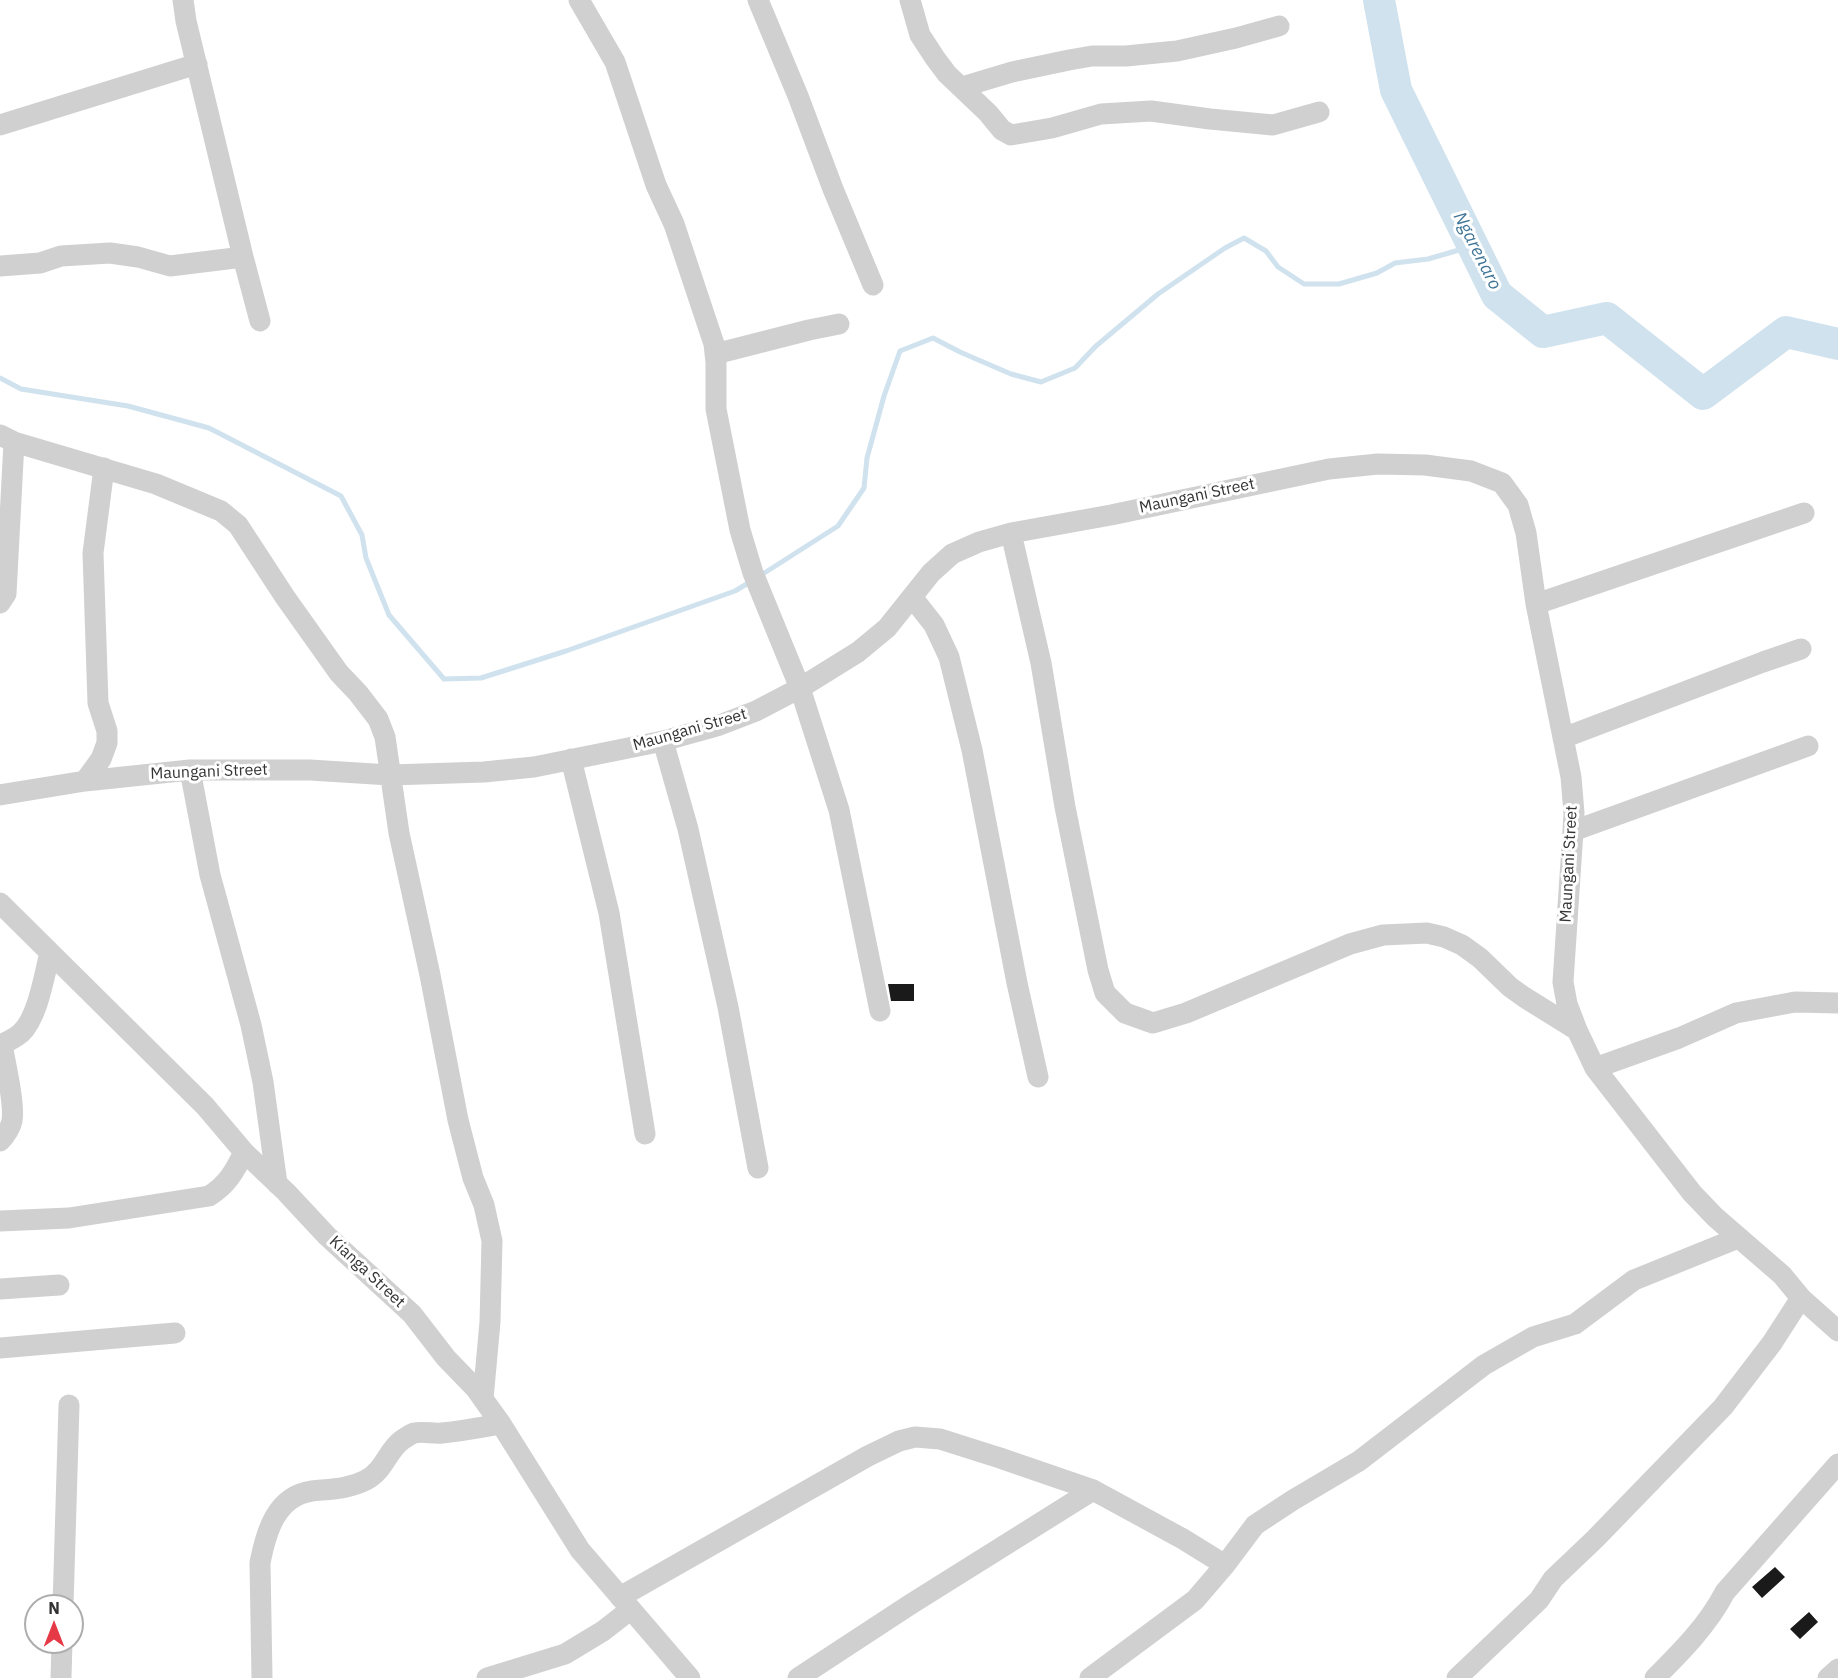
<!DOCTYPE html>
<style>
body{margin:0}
#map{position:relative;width:1838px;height:1678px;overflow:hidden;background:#fff;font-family:"IBM Plex Sans",sans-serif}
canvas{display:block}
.north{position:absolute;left:24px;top:1594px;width:60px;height:60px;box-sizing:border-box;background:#fff;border:2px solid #adadad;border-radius:50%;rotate:0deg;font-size:16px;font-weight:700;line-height:24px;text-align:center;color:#333}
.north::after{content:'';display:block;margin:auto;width:21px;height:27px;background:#e63946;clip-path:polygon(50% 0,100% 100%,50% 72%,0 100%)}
</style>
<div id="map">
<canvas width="1838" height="1678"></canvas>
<div class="north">N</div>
</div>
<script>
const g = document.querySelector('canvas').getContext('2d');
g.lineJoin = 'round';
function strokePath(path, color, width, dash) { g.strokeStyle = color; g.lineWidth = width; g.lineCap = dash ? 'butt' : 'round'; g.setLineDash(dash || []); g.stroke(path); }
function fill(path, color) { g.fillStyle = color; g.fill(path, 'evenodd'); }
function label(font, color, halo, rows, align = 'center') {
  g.font = font + ' "IBM Plex Sans",sans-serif'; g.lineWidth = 6; g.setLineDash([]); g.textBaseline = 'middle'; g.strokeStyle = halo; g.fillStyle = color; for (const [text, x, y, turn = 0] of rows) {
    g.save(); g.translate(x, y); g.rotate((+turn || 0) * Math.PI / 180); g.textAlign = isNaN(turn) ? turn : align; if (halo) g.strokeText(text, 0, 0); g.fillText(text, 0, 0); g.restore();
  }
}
strokePath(new Path2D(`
 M0,378L21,389L128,406L209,428L341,496L362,535L366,558L389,615L444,679L481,678L566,651L735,591L750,582
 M758,577L838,526L864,488L867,458L884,396L900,351L933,338L960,352L1011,374L1041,382L1075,368L1096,346L1158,294L1225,248L1244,238L1266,251L1278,267L1304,284H1339L1377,273L1395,263L1428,259L1473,246`), '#cfe2ee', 5);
strokePath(new Path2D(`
 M1379,0L1396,90L1497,295L1543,332L1607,318L1703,394L1786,332L1838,344`), '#cfe2ee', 32);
fill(new Path2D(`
 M888,984H914V1001H891Z
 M1775,1567L1785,1577L1762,1598L1752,1587Z
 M1809,1612L1818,1622L1800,1639L1790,1629Z`), '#1a1a1a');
strokePath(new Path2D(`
 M183,0L186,21L243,257L260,321
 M579,0L615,62L656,185L674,224L714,344L716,362V409L740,530L753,573L800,688L839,810L880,1011
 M758,0L798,96L833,189L873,285
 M910,0L920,35L935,58L947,74L988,113L1002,130L1011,135L1052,128L1101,114L1151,111L1210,119L1273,125L1319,112
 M962,87L1012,72L1069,60L1092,56H1126L1177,51L1236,38L1279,26
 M0,125L197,64
 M0,266L40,263L61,256L110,253L138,257L170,266L243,257
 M715,354L809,330L839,324
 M0,435L14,442L156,484L221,511L238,525L285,597L339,673L358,693L378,719L385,737L399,833L430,975L458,1120L473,1178L484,1205L492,1241L490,1322L483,1399
 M1011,533L1041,663L1065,807L1098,970L1105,993L1125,1013L1153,1023L1186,1013L1350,944L1383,935L1427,933L1444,937L1462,945L1480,958L1510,987L1524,997L1577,1030
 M912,597L934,625L949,657L972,750L1017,983L1038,1077
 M0,603L6,594L14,442
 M1536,604L1804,513
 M1563,738L1763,662L1801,649
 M663,741L688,829L728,1007L758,1168
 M571,759L609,913L645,1134
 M190,770L210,875L251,1025L263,1082L277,1184
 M85,781L101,759L107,743V731L98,703L93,553L104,468
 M0,795L85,781L190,770H310L390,775L484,772L534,767L663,741L717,726L756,711L800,688L858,652L887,628L931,573L952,554L979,542L1011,533L1111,515L1329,469L1378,464L1425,465L1471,471L1502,483L1518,505L1526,533L1536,604L1571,777L1574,813L1573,831L1563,982L1567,1004L1577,1030L1595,1068L1692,1193L1715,1217L1782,1275L1801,1298L1838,1331
 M1573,831L1808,746
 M0,903L205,1106L244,1152L286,1192L327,1236L412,1314L446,1358L476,1389L483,1399L501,1424L580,1550L690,1678
 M0,1045C7,1042 15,1038 21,1033C38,1017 44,976 50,953
 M1595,1068L1679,1038L1736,1013L1795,1002L1838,1003
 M0,1141C6,1135 10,1129 12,1121C15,1103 5,1063 2,1044
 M0,1221L69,1218L209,1196C227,1185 235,1171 244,1152
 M0,1289L59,1285
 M0,1348L175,1333
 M620,1597L868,1456L899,1441L915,1437L940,1439L1000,1458L1093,1490L1183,1539L1225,1565
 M63,1606L69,1405
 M61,1678L62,1642
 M262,1678L260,1563C266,1532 276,1496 312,1491C331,1489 349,1489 366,1480C384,1471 387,1451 402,1440C405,1438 411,1434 414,1433C423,1431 433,1434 442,1433C462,1431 482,1427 501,1424
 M487,1678L565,1654L603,1631L630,1610
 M798,1678L911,1604L1093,1490
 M1090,1678L1195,1600L1225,1565L1255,1525L1293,1500L1359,1461L1484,1365L1533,1337L1575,1324L1634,1280L1738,1238
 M1457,1678L1539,1600L1553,1579L1595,1539L1723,1407L1772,1343L1801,1298
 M1655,1678C1681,1652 1708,1625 1725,1592L1838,1464
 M1828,1678L1838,1669`), '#d0d0d0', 21);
label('16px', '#333', '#fff', [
 ["Maungani Street",1197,496,-12],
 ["Maungani Street",690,730,-16],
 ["Maungani Street",209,772,-2],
 ["Maungani Street",1569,864,-87],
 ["Kianga Street",367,1272,43]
]);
label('italic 18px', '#3f7597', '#fff', [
 ["Ngarenaro",1477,251,63]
]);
</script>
